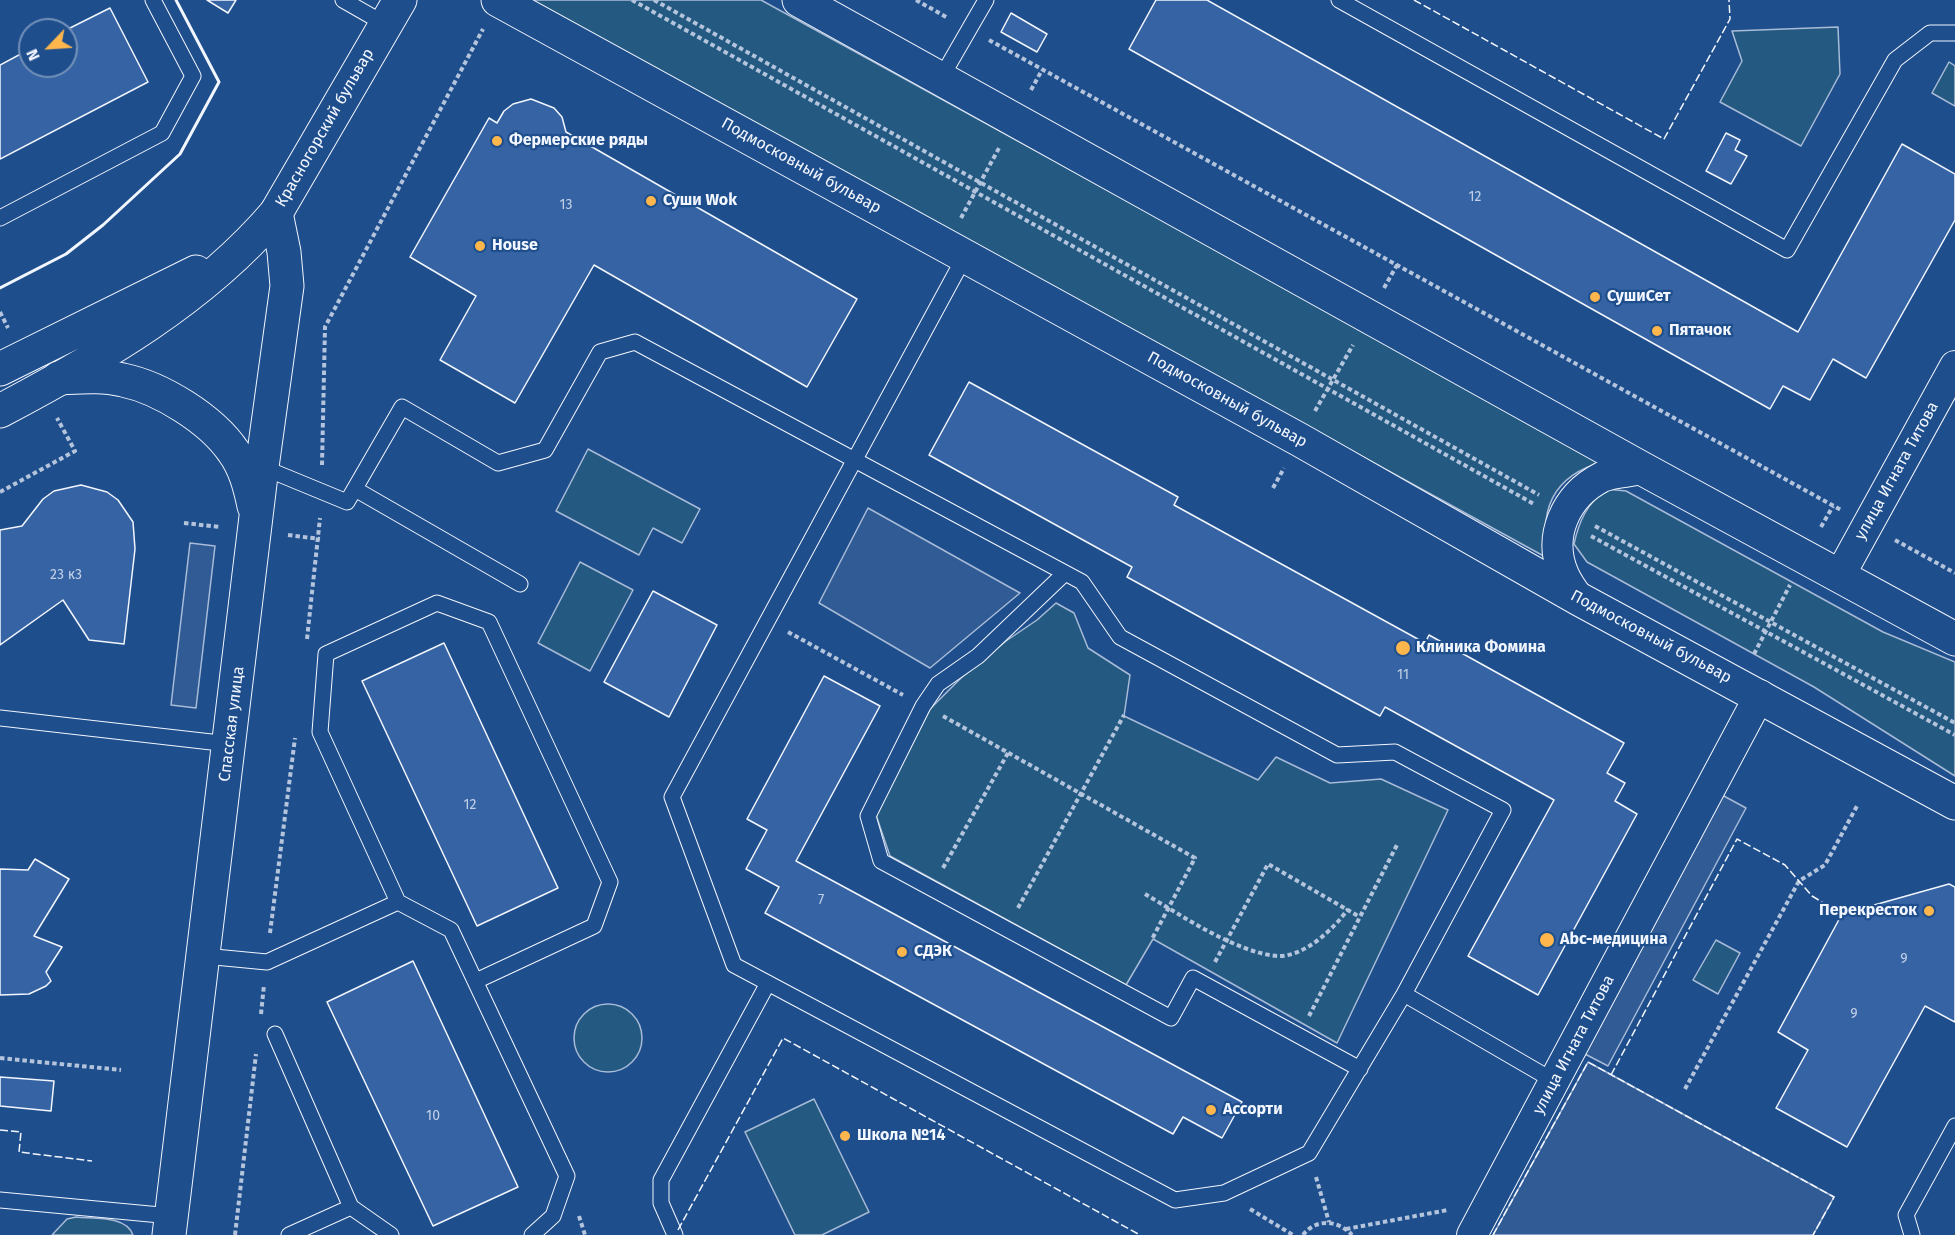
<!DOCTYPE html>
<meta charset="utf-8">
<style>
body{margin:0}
#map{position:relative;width:1955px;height:1235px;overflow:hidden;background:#1f4e8c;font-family:"Fira Sans",sans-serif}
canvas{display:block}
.north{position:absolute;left:18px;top:18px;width:60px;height:60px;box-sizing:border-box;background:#1f4e8c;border:2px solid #7391ba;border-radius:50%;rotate:245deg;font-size:16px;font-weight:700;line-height:24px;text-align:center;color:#f2f6ff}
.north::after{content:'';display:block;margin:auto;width:21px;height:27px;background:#ffb74d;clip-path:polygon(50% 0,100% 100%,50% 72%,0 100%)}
</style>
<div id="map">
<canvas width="1955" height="1235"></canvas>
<div class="north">N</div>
</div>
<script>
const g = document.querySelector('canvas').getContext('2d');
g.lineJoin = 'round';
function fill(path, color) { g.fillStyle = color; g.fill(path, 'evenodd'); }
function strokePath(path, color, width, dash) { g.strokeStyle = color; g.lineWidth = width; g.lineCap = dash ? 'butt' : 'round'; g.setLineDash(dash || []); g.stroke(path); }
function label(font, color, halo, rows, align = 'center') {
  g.font = font + ' "Fira Sans",sans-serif'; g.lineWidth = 4.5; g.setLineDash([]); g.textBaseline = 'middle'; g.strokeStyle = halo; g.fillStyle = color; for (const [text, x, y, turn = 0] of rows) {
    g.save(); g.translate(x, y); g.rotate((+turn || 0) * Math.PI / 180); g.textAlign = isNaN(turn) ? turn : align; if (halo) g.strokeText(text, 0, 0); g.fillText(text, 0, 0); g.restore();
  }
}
const green = new Path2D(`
 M529,0H761L1603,462C1553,475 1536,512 1551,560Z
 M1838,27L1840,74L1801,146L1720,102L1742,61L1732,31Z
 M1949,62L1955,66V106L1932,93Z
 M588,449L700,509L682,543L653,528L639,555L556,511Z
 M1606,489L1626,491L1883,632L1955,662V776L1814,687L1587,562L1574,544C1579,521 1587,504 1606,489Z
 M580,562L633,590L590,671L538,643Z
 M1056,603L1074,613L1088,648L1130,675L1124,716L1258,780L1276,757L1330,783L1381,779L1448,810L1337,1043L1153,939L1126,985L890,856L876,815L930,709L961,678L1006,641L1037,620Z
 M1716,940L1740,953L1718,994L1693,980Z
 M574 1038a34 34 0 1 1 68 0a34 34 0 1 1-68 0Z
 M814,1099L869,1212L822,1235H795L745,1132Z
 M76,1217C94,1219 126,1215 133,1235H52L67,1219Z`);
fill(green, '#245a82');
strokePath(green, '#a8bbd7', 1.5);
const parking = new Path2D(`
 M868,508L1020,593L930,668L819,603Z
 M190,543L215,546L196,708L171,705Z
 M1722,795L1746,808L1608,1066L1585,1054Z
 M1588,1062L1834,1197L1813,1235H1493Z`);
fill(parking, '#305b95');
strokePath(parking, '#a8bbd7', 1.5);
const building = new Path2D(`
 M207,0H236L228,13Z
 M1156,0H1207L1798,332L1902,144L1955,174V220L1866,378L1833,359L1810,400L1783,386L1770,409L1129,49Z
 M110,8L148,82L0,159V65L30,49V66H66V30Z
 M1011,13L1047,34L1037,52L1001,32Z
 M531,99L554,108L562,117L566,132L857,299L807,387L594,265L515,403L440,360L476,296L410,257L489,118L497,123L504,111L513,104Z
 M1726,133L1740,140L1735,150L1747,156L1731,184L1706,171Z
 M969,382L1178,497L1174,505L1425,643L1429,635L1624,743L1607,773L1625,783L1615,801L1637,814L1538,995L1468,956L1554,800L1385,707L1380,716L1127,577L1132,567L929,455Z
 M81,485L107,492L118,500L133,522L135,549L124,644L89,640L63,600L0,645V530L22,526L43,499L54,491Z
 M653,591L717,625L669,717L604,682Z
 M444,643L558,888L477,926L362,681Z
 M824,676L880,706L796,861L1242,1102L1222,1138L1183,1117L1173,1134L765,913L779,887L746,869L767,830L747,819Z
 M35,859L69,879L34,936L62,947L46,972L51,981L46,986L29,994L0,995V869L28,870Z
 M1949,884L1955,887V1022L1925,1006L1847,1147L1776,1108L1808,1050L1778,1032L1842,914Z
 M413,961L518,1187L433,1226L327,1002Z
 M0,1077L54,1081L51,1111L0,1106Z`);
fill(building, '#3563a3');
strokePath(building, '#f2f6ff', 1.5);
const service = new Path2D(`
 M343,0L385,24
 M1339,0L1787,250L1895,60L1930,33H1955
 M941,78L986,0
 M0,218L162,133L193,76L153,0
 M262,467L347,502L402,407L498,463L545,450L600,352L635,342L1082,582L1120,637L1337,755L1395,752L1503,810L1404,994L1309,1153L1224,1193L1175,1200L734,965L672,797L965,256
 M355,489L520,584
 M1065,573L978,656L938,684L923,706L868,816L881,861L1171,1018L1193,978L1360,1069
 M0,718L229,744
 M398,902L451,930L567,1176L553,1216L532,1235
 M204,956L267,962L398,902L320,732L326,654L437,603L489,622L610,882L594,926L476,981
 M1404,994L1554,1081
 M275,1034L351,1207L289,1235
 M0,1200L171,1216
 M351,1207L391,1235
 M675,1235L661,1203V1180L768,983
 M1912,1235L1906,1215L1955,1126`);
const minor = new Path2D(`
 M1840,575L1955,366
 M1579,599C1574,592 1568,584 1564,575C1547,537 1565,496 1602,477C1613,472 1630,472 1643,469
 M1472,1235L1760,695`);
const tertiary = new Path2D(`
 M498,0L1300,440L1579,599L1955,803
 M799,0L1643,469L1955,639
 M59,378C81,377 102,375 123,380C161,388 211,419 233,451C245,467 250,487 254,506
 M169,1235L262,467L287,286L284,252L276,213`);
const secondary = new Path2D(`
 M0,369L196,272
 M0,411C100,358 202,300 276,213L400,0`);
strokePath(service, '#f2f6ff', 17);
strokePath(minor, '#f2f6ff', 32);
strokePath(tertiary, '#f2f6ff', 35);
strokePath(secondary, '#f2f6ff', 35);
strokePath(new Path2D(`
 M632,0L1534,504
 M654,0L1539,495
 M916,0L948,18
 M989,40L1841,510
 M1031,90L1042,70
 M961,218L999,148
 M1384,288L1397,265
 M0,312L8,328
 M1315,411L1353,345
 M322,465L325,327L483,29
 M1273,488L1284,468
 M0,492L75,451L57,418
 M184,523L220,527
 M1595,526L1955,723
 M1821,527L1833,506
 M288,535L320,539
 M1591,536L1955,735
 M1895,540L1955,573
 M788,632L903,695
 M307,639L320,518
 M1754,654L1790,585
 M943,716L1195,858L1152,939
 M943,868L1008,753
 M1145,894C1181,915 1236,953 1278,956C1304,957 1334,929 1348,909
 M1018,908L1124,715
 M270,933L295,738
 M1215,962L1268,864L1360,917
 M261,1014L264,985
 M1309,1016L1398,843
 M0,1058L121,1070
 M1685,1089L1799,881L1825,865L1857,806
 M1316,1177L1329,1222
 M1250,1209L1293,1235
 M579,1216L585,1235
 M1346,1229L1448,1210
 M235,1235L256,1054
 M1303,1235C1316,1218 1338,1220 1352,1235`), '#b3c4dc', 4, [4.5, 3]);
strokePath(service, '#1f4e8c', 15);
strokePath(minor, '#1f4e8c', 30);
strokePath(tertiary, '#1f4e8c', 33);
strokePath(secondary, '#1f4e8c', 33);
strokePath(new Path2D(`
 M1414,0L1664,139L1730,19L1729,0
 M1611,1075L1737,839L1785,865L1812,896L1842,914
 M0,1130L21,1132L19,1152L92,1161
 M678,1230L783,1038L1140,1235
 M1493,1235L1588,1062L1834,1197L1813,1235`), '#f2f6ff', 1.5, [8, 3]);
strokePath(new Path2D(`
 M0,288L66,254L103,225L180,154L219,82L176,0`), '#f2f6ff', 3);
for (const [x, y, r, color] of [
 [497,141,6,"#ffb74d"],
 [651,201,6,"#ffb74d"],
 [480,246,6,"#ffb74d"],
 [1595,297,6,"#ffb74d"],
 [1657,331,6,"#ffb74d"],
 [1403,648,8,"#ffb74d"],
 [1929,911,6,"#ffb74d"],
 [1547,940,8,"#ffb74d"],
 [902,952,6,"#ffb74d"],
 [1211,1110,6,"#ffb74d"],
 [845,1136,6,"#ffb74d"]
]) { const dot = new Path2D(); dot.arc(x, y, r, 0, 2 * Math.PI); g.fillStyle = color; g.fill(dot); strokePath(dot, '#1f4e8c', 2); }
label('14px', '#c3d1e8', null, [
 ["12",1475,197],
 ["13",566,205],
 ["23 к3",66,575],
 ["11",1403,675],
 ["12",470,805],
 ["7",821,900],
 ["9",1904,959],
 ["9",1854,1014],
 ["10",433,1116]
]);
label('16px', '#f2f6ff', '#1f4e8c', [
 ["Красногорский бульвар",325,128,-60],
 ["Подмосковный бульвар",801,166,29],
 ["Подмосковный бульвар",1227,400,29],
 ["улица Игната Титова",1897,471,-61],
 ["Подмосковный бульвар",1651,637,28],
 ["Спасская улица",232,724,-83],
 ["улица Игната Титова",1574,1045,-62]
]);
label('bold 16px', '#f2f6ff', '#1f4e8c', [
 ["Фермерские ряды",509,141],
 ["Суши Wok",663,201],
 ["House",492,246],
 ["СушиСет",1607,297],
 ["Пятачок",1669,331],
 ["Клиника Фомина",1416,648],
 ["Перекресток",1917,911,"right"],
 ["Abc-медицина",1560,940],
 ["СДЭК",914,952],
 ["Ассорти",1223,1110],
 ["Школа №14",857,1136]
], 'left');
</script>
